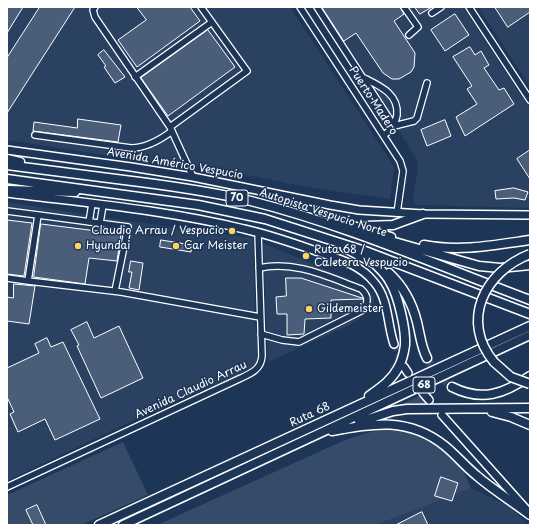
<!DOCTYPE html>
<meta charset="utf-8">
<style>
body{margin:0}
#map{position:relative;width:537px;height:532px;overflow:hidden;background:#1d3557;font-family:"Playpen Sans",sans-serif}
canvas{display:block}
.frame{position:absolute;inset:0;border:8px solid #fff;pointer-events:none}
</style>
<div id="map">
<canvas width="537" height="532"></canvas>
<div class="frame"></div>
</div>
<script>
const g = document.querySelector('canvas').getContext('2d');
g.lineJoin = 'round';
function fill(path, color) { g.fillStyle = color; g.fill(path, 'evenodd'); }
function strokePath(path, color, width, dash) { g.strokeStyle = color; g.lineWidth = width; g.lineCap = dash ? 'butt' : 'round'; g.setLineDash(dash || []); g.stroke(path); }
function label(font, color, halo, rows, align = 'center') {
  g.font = font + ' "Playpen Sans",sans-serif'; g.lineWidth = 3; g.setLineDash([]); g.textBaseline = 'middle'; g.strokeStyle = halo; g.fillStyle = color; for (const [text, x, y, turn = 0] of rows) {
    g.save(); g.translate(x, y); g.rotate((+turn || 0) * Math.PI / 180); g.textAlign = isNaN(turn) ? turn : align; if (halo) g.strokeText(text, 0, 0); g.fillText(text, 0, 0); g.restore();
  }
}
fill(new Path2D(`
 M7,7H290L393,165L394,169L390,199L312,188L201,166L168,165L7,140Z
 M315,7H463L530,109V208L416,205L413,199L418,167L417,161L408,145Z
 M478,7H530V86L517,67Z
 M7,202L135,222L253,238L255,321L260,359L258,364L254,369L157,409L7,481Z
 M263,243L363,285L374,296V304L367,312L352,324L268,362Z
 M458,470L471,488L511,507L528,525H342Z`), '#2a4161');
fill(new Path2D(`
 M419,396L427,405L393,408Z
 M384,429H402L430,439L459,461L471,488L375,525H157L345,440L367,433Z
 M123,442L148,495L81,525H7V495Z`), '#364b69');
const building = new Path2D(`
 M7,7H23L7,33Z
 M40,7H75L7,113V58Z
 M137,7H190L200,21L137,67L118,40L146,20Z
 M322,7H400L404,14L394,21L415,53L414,67L411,72L399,79H392L383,73L356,33L344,41Z
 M415,7H432L420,14Z
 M495,7H530V12L508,27Z
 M455,14L469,35L445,51L431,30Z
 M208,30L235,67L168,116L141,78Z
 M470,47L475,55L481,51L489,65L484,68L499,90L504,88L514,104L465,136L456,117L477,104L467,89L472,86L453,57Z
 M104,50L125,77L115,83L104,67L106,66L98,55Z
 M78,119L121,125L118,142L33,131L34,122L77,128Z
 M445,120L451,136L427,146L421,130Z
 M530,150V179L517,159Z
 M514,188L528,192L525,200L514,198L496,199L495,191Z
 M7,220L32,223L24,276L7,274Z
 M41,224L121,234L117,261L89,258L85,284L34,277Z
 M161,240L192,245L191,252L160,247Z
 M131,261L143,263L139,290L129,288L132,272H129Z
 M286,278H301L362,298L363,299L331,300V318L305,319L304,334L287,335V314H277L276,297L286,296Z
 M14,284L35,286L29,324L7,321V297L13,298Z
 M87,322L94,338L119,326L143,378L101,398L77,346L79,345L71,330Z
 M47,338L51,347L63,342L100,419L55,440L45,419L18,432L10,414L14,412L7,397V368L39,353L35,344Z
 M441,477L458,483L452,501L435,496Z
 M37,505L46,525H33L26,510Z
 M422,512L428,525H396Z`);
fill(building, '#4a5d79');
strokePath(building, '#fff', 1);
strokePath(new Path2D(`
 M394,344L403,364`), '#344968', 7, [7, 3.5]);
strokePath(new Path2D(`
 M427,358L439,376L452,387`), '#344968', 8, [8, 4]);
const minor = new Path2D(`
 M95,7L93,10L95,17L170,127L193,177
 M300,7L400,161L403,171L397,213
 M317,7L394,126L414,121L417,118L427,83
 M404,7L418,27L409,35
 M469,7L530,100
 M432,13L441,7
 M135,77L212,22
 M364,78C380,86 399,94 397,115C395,125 392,129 384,135
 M170,127L247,71L201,7
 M35,135L131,148C146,148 160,140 172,131
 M7,211L38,215L28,281L121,292L260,317
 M38,215L128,227L115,291
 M89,222L92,204
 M100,223L103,205
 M259,268C295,260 328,277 361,289C369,296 369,304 361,311L299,342L282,340L261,334
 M7,278L28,281
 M7,487L241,378C252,373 261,369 262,356L258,232`);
const major = new Path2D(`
 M7,150L131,167L193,177L330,205L359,210L423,214L530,215
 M7,193C86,203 166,210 244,229C267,234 290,242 313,250C335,258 359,263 374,282C389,299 387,324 394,344
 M404,367L408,373
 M423,393L429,400
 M442,415L526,509`);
const highway = new Path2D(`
 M7,159L20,162
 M7,165C46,170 85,175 124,180C165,185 207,191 247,200C344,224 437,265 530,300
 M7,179L198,205L265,219L365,251L530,314
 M7,190L75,192
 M331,222L346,224L391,237
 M366,226L393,225L423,214
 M384,239L479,266L500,268L530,265
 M424,245C459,252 495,245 530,240
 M345,248L377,265
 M389,273C403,286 412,302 417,322C420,334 421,347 427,358
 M494,362L511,377
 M452,387C482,402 504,394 530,376
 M369,396C380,388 391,381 398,368C402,361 404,353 405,345C406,329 398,295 390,282C386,274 380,269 374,263
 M492,412L511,417L530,425
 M359,422L393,411L407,409L530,408
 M332,431C373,423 409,417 445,446C456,455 465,466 476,475C493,490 512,501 530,515
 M99,525L530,326
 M123,525L530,335`);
strokePath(minor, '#fff', 8);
strokePath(major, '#fff', 10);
strokePath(highway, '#fff', 11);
strokePath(minor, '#1d3557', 5.5);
strokePath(major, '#1d3557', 7);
strokePath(highway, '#1d3557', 8);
const highwayBridge = new Path2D(`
 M494,362C460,321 484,272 530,254
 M511,377L530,384`);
strokePath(highwayBridge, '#fff', 11, []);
strokePath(highwayBridge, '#1d3557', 8);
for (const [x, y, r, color] of [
 [232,231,4,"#ffd166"],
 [78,246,4,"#ffd166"],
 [176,246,4,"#ffd166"],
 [306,256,4,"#ffd166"],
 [309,309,4,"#ffd166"]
]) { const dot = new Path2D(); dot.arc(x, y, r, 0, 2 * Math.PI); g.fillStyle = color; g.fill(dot); strokePath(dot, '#1d3557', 1.5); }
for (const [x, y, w] of [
 [237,198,22],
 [424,385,22]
]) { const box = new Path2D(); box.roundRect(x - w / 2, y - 8, w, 16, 3); g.fillStyle = '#1d3557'; g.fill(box); strokePath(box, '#fff', 1); }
label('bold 10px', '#fff', null, [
 ["70",237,198],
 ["68",424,385]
]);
label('11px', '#fff', '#1d3557', [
 ["Puerto Madero",373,101,57],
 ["Avenida Américo Vespucio",175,164,10],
 ["Autopista Vespucio Norte",323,213,18],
 ["Avenida Claudio Arrau",191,390,-25],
 ["Ruta 68",310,415,-25]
]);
label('11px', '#fff', '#1d3557', [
 ["Claudio Arrau / Vespucio",224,231,"right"],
 ["Hyundai",86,246],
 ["Car Meister",184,246],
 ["Ruta 68 /",314,250],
 ["Caletera Vespucio",314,263],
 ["Gildemeister",317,309]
], 'left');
</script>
